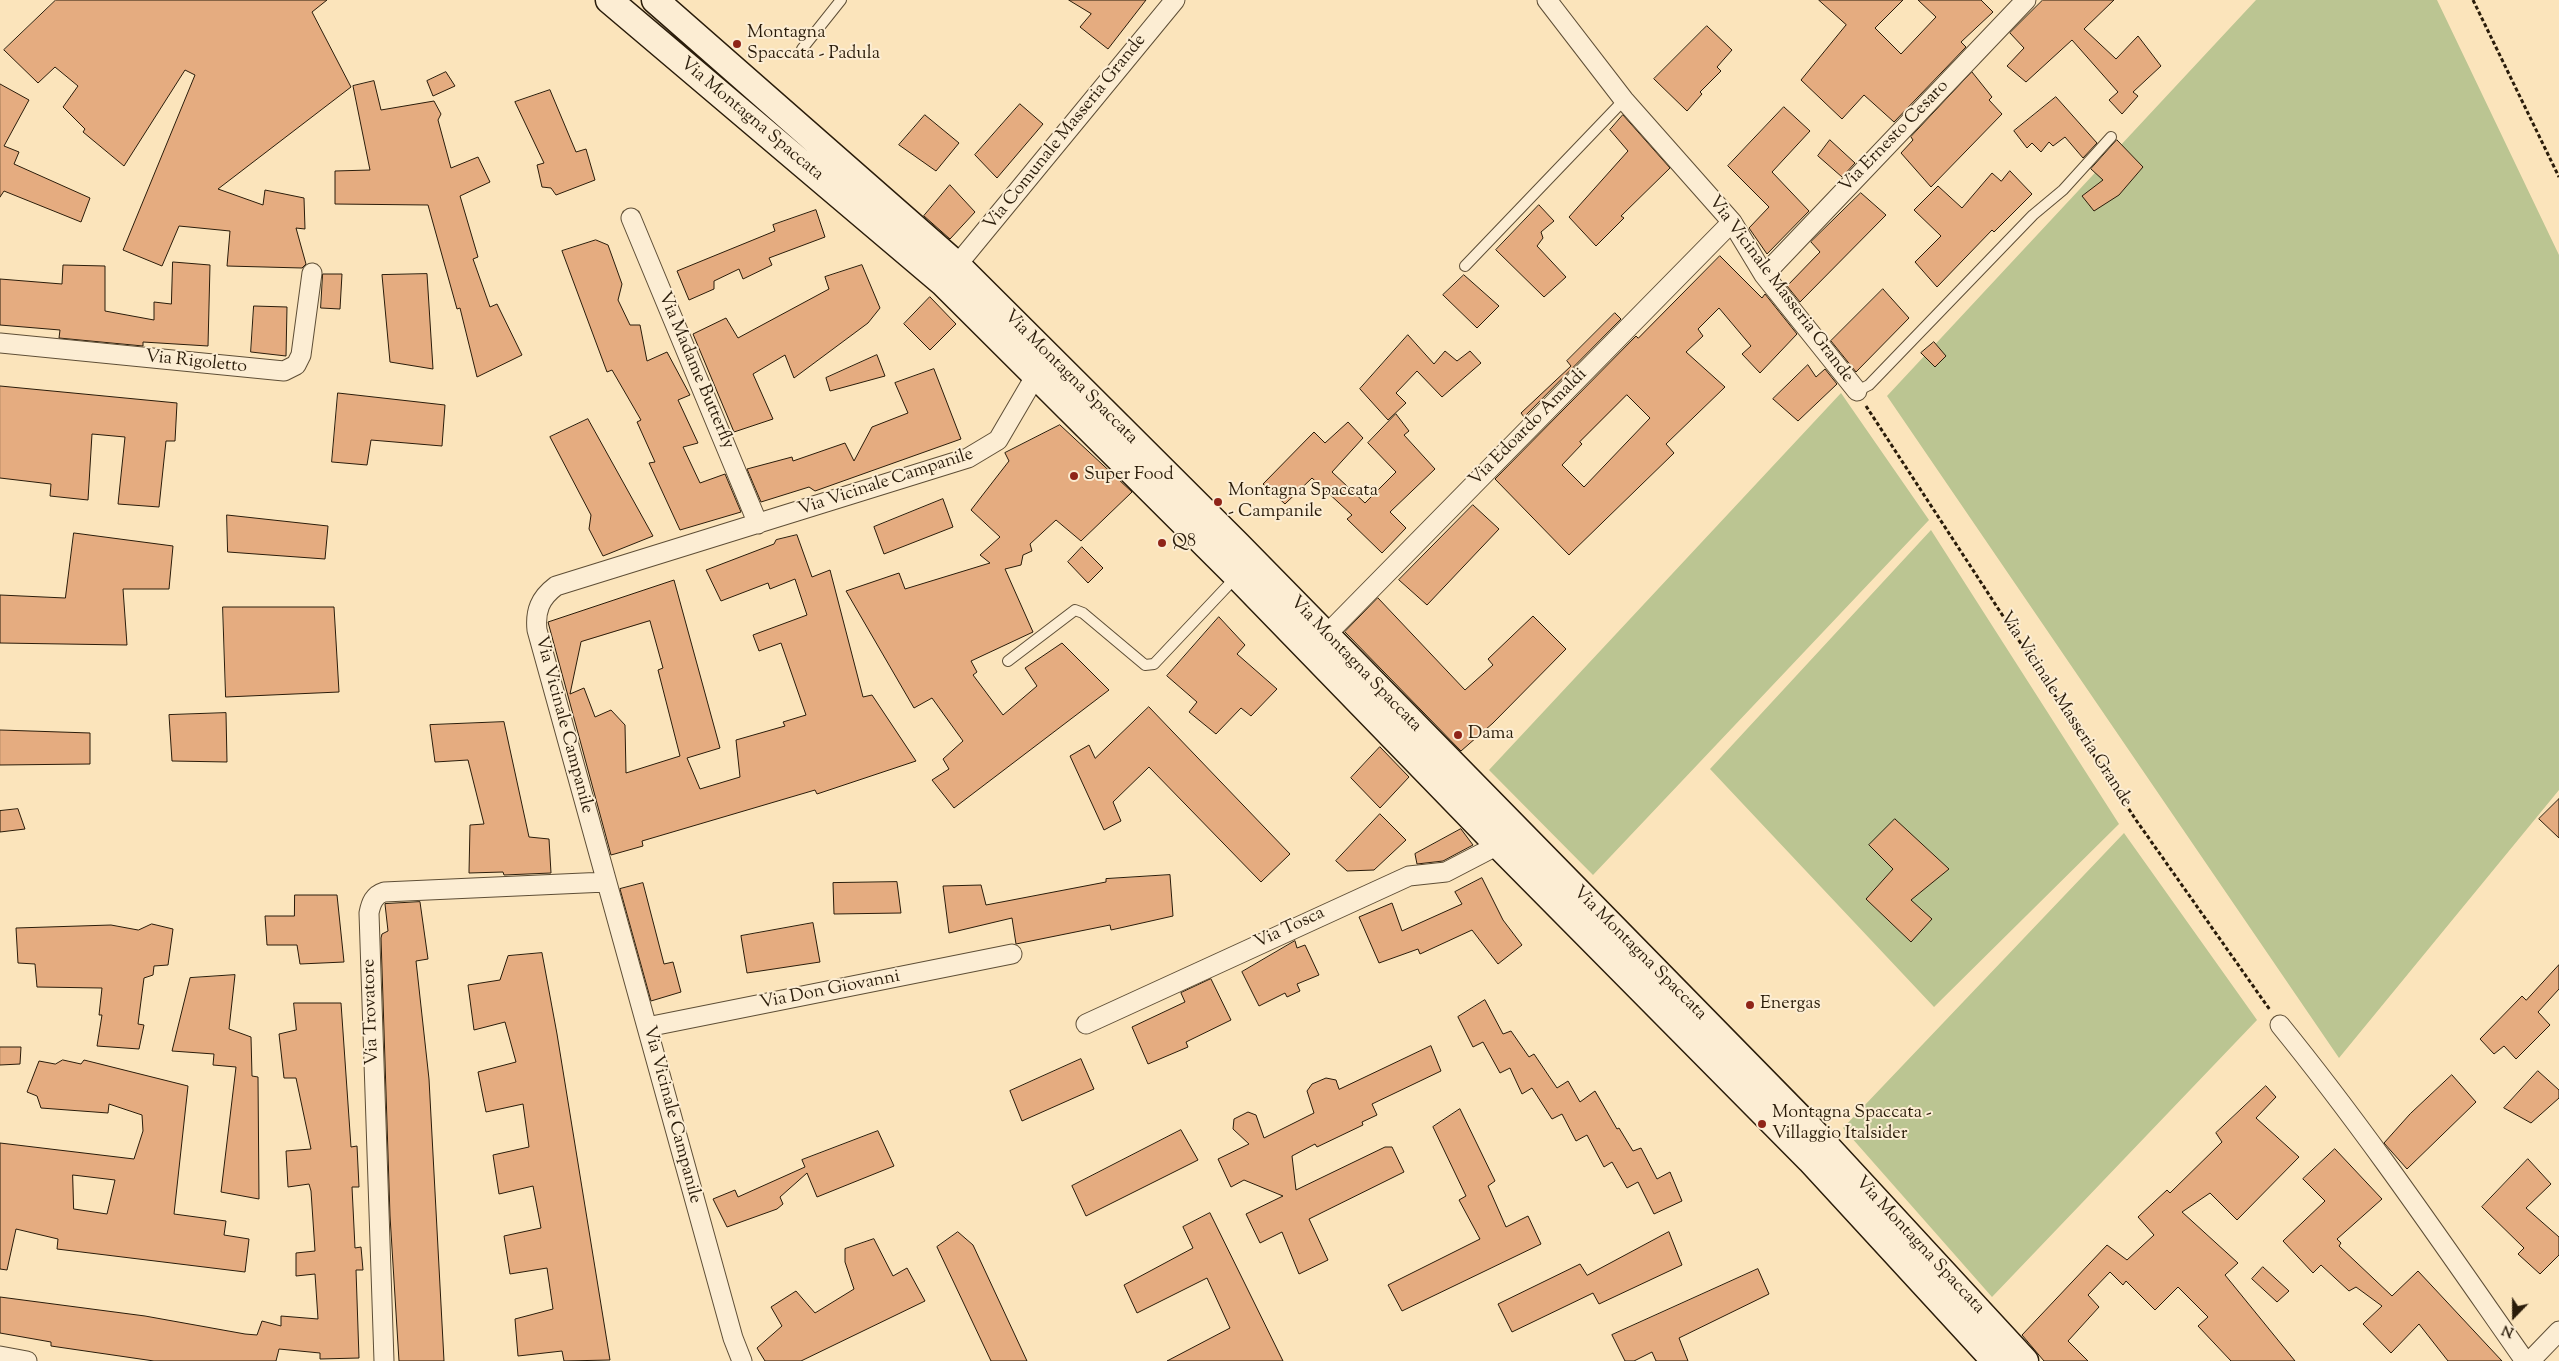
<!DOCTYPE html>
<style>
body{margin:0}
#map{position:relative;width:2559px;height:1361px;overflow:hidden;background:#fbe4bb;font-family:"Sorts Mill Goudy",serif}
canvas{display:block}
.north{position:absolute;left:2489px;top:1291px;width:50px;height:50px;-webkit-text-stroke:4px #fcedd3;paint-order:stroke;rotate:202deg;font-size:14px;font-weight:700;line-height:20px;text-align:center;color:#2a1c0a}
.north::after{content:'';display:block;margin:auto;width:18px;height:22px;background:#2a1c0a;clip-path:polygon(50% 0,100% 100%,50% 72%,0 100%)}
</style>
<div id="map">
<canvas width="2559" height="1361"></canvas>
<div class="north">N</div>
</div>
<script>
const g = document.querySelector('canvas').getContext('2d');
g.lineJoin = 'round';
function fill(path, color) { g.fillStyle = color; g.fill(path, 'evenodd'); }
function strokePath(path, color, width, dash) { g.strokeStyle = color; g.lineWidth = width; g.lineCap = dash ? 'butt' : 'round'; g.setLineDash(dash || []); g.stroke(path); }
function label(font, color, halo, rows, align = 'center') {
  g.font = font + ' "Sorts Mill Goudy",serif'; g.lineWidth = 4; g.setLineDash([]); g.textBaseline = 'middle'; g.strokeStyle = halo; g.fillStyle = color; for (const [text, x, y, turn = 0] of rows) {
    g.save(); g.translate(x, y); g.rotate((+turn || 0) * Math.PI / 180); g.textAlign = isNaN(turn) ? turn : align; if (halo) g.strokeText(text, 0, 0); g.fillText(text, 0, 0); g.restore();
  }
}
fill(new Path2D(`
 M2256,0H2437L2559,255V790L2339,1058L1887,396Z
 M1841,393L1929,520L1593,875L1489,770Z
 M1931,530L2119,824L1934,1007L1710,769Z
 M2124,833L2257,1020L1992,1297L1843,1128Z`), '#bbc592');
const building = new Path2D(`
 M56,0H327L312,12L351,87L218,189L263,205L265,190L304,198L305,229L296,228L306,264L302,268L227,266L230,231L179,226L162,266L123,250L195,75L185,70L124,166L83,132L85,129L63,107L78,86L55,67L38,83L4,50Z
 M1069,0H1146L1108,49L1080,27L1091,14Z
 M1819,0H1903L1875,28L1901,54L1936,17L1918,0H1981L1993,12L1961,42L1966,47L1894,122L1864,95L1842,119L1801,80L1846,25Z
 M2043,0H2114L2084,29L2116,59L2138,36L2161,66L2133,92L2138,96L2122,114L2109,100L2118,92L2072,40L2026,82L2007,66L2024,48L2010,33Z
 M1707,26L1732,50L1717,67L1721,71L1700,92L1702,94L1687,111L1654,79Z
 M446,72L455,86L433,96L427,81Z
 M1972,72L1992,97L1989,100L2002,114L1931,187L1901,153L1913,140L1911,137Z
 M374,81L381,110L434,101L441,114L438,120L451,168L478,157L490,182L460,196L478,257L473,259L490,307L497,304L522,355L477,377L460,308L457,309L428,205L335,204V171L370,170L353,86Z
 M0,84L29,100L4,146L19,152L14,164L90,198L81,222L4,191L0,197Z
 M550,90L576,152L586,149L595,180L556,195L551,188L542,187L537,165L544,163L515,102Z
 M2056,97L2097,143L2083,158L2065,137L2053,146L2049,142L2041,152L2032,143L2027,148L2014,131Z
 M1020,104L1043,124L997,178L975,155Z
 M1784,107L1810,131L1772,172L1809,211L1767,254L1749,228L1769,207L1728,166Z
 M925,115L959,143L936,171L899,145Z
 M1623,115L1670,168L1621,216L1624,218L1596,246L1569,217L1628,151L1610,130Z
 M1830,140L1855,163L1842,177L1818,156Z
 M2117,140L2143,167L2119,195L2094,211L2082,196L2103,180L2091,169Z
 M2010,171L2032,194L1994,232L1992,230L1937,287L1915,262L1941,236L1914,210L1938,186L1962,208L1992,173L2001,181Z
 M950,185L975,212L950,239L924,216Z
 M1861,193L1886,215L1800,302L1787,286L1820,252L1811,242Z
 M1539,205L1554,221L1541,232L1543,238L1537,246L1566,277L1544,297L1496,250Z
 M816,210L825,237L769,258L772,265L743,279L739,269L714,281V289L689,300L677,271L775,231L773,225Z
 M596,240L608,245L622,284L618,300L630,325H640L647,361L667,352L690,395L678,400L698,443L683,447L700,483L725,474L741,512L680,530L649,463L655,462L637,422L641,420L612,370L607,372L562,251Z
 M1720,256L1762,298L1765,294L1797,334L1760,373L1742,354L1751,346L1719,308L1698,329L1703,336L1686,352L1725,387L1666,444L1674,453L1569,555L1495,479L1636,336L1638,338ZM1627,395L1650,418L1584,487L1562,465L1582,444L1580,442Z
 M173,262L210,265L208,346L143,342V346L59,338L60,330L0,325V279L62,284L63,265L105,266V311L154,320V302L171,304Z
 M862,265L880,308L868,323L794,378L785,355L753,374L773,419L734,432L693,334L726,318L738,338L829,289L825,277Z
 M323,274H342L340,309L321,308Z
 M427,274L433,369L390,362L382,275Z
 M1464,275L1499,306L1477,328L1443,295Z
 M1883,289L1909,318L1856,372L1831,341Z
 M930,297L956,324L930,350L904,324Z
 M254,306L287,307L286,356L251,352Z
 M1615,313L1621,319L1524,417L1521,413L1571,366L1567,361Z
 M1408,335L1434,364L1445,351L1457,361L1470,351L1481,363L1442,397L1417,371L1396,393L1406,403L1388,420L1360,389Z
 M1934,342L1946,356L1935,367L1921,353Z
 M877,355L885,376L830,391L826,378Z
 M1808,365L1816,377L1825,369L1837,384L1798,421L1773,399Z
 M934,369L961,439L815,491L809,487L761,502L747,469L792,457L793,461L845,443L854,461L872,427L908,413L895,383Z
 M0,386L177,403L175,441H166L159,507L118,504L125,437L92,434L88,500L50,496L51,484L0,478Z
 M338,393L445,405L442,446L371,440L367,465L332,462Z
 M1396,414L1409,431L1404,435L1435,469L1390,512L1406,528L1382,553L1347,519L1352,515L1312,478L1285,504L1263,484L1314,432L1325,443L1348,422L1363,438L1332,472L1365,503L1396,472L1368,443Z
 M588,419L653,536L603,556L589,529L591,515L550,437Z
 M1060,425L1132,492L1081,541L1056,520L1030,544L1032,551L1023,555L1021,565L1005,569L1033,632L971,661L977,672L973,675L1003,715L1037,686L1025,668L1062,643L1109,690L954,808L932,780L949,769L943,759L963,741L932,698L914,708L846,591L899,573L905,589L990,563L980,555L1000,537L971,510L1009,461L1005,453Z
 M943,499L953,527L884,554L874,527Z
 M1473,505L1499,529L1427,605L1399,580Z
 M227,515L328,526L325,559L228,552Z
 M74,533L173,546L169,589H123L127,645L0,643V595L65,598Z
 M797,535L812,577L830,570L863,697L872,695L916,761L817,794L815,790L642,841L643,846L611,855L548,622L674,580L720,748L687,758L700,789L740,777L736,740L785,726L783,722L806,715L781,643L759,651L753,635L807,615L795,579L770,589L768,583L721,601L706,570L774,544L776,540ZM650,621L663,668L658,670L680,756L626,773L625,725L611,710L595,717L584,688L570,694L581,642Z
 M1082,547L1103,568L1088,583L1068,562Z
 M1378,598L1465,690L1493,665L1488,659L1533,616L1566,649L1493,723L1461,751L1345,632Z
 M223,607H334L339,692L226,697Z
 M1219,617L1245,645L1237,654L1277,689L1251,716L1241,708L1216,734L1189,712L1197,702L1167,676Z
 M1149,707L1290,854L1261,882L1149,767L1113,802L1121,821L1104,830L1070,756L1089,745L1095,758Z
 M226,713L227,762L172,761L169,715Z
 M504,722L529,837L549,839L551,873L504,875L503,872L469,873L470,825L484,824L468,760L435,762L430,725Z
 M0,730L90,733V764L0,765Z
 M1380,747L1409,777L1380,808L1351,778Z
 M2559,799V838L2539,819Z
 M18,809L25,829L0,832V811Z
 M1380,814L1406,840L1374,870L1347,871L1336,861Z
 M1895,819L1949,869L1911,900L1932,919L1911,942L1866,899L1893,869L1869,845Z
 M1461,829L1473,845L1443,861L1417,864L1415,854Z
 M1170,875L1173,916L1111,930L1110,925L1016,944L1012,918L949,933L943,886L981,885L986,905L1106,882V879Z
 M1482,878L1503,920L1522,945L1498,964L1472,930L1420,954L1418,949L1379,963L1359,917L1392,903L1402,931L1462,904L1455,892Z
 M897,882L901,913L834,914L833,883Z
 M643,883L664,964L673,962L681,992L651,1001L620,889Z
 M295,895H337L344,962L300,964L297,945H267L265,916H294Z
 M420,902L428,959L416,961L429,1079L444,1361H399L390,1216L381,938L382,934L388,931L385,904Z
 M813,923L820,962L747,973L741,936Z
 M152,924L173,929L168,965L154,966L153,975L144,978L138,1024L144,1025L139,1049L97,1046L102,1015H99L102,988L37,987L35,964L18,963L16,928L111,925L138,930Z
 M1295,941L1297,948L1305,945L1319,975L1297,984L1300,991L1287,997L1285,993L1259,1006L1242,972Z
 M542,953L557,1034L610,1360L564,1361L562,1351L518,1356L515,1319L553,1309L547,1268L510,1274L504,1236L541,1228L533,1186L499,1194L493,1155L529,1147L523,1104L486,1112L478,1072L516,1062L505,1022L474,1030L468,985L500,980L508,956Z
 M2559,965V989L2538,1012L2550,1025L2516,1059L2504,1046L2494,1054L2480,1039L2522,996L2526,1000Z
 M235,975L229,1029L251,1037L252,1076L258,1077L259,1199L221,1192L236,1067L213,1065L214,1054L172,1051L190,978Z
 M1211,979L1231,1020L1186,1042L1188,1047L1148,1064L1132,1027L1185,1002L1181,993Z
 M1485,1000L1503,1034L1511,1031L1529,1057L1534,1054L1557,1088L1568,1081L1580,1102L1595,1091L1617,1129L1619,1128L1633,1151L1641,1148L1657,1179L1670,1172L1682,1201L1654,1214L1638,1182L1627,1188L1612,1162L1604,1167L1587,1135L1576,1141L1562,1114L1552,1119L1532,1088L1522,1094L1510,1068L1500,1073L1483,1042L1473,1047L1458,1017Z
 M294,1003H341L351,1147L357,1146L359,1187H352L355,1248L361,1247L363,1270H356L359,1358L320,1359V1353L279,1349L276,1361H154L51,1346V1342L0,1333V1297L145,1316L245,1334L257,1335L262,1321L281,1326V1316L318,1319L315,1274L296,1276V1253L315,1251L311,1191L309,1184L288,1187L286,1151L311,1149L296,1078H284L279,1034L296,1030Z
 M1431,1046L1441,1071L1372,1104L1377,1115L1362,1122L1363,1125L1317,1147L1315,1144L1292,1156L1296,1190L1385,1147H1392L1404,1172L1309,1219L1328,1260L1299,1274L1282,1232L1260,1243L1246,1214L1283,1196L1244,1180L1231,1187L1218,1159L1249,1144L1233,1129L1234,1119L1248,1112L1256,1115L1264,1138L1314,1113L1307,1091L1312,1084L1326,1078L1336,1080L1339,1089Z
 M0,1047H21L20,1064L0,1065Z
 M1081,1059L1094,1089L1022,1121L1010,1091Z
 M63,1060L81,1064L84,1060L188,1086L174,1214L226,1221L224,1235L249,1239L245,1272L57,1249L58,1239L16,1229L7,1270L0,1269V1143L134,1159L143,1131L142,1115L109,1104L108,1113L41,1108L37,1096L27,1092L39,1061L55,1064ZM73,1175L115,1180L107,1214L74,1209Z
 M2538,1071L2559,1090V1098L2531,1123L2504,1108Z
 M2452,1075L2476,1102L2407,1169L2384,1143L2410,1114Z
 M2266,1086L2276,1097L2256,1118L2299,1157L2237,1220L2210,1193L2182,1212L2238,1263L2225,1275L2295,1361H2231L2198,1326L2208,1317L2178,1287L2155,1310L2126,1281L2123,1285L2110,1272L2088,1295L2099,1307L2068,1341L2088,1361H2044L2022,1335L2107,1245L2127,1260L2154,1235L2138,1217L2167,1190L2170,1193L2222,1142L2216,1133Z
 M1460,1109L1495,1181L1488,1186L1506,1227L1528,1216L1541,1244L1402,1311L1388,1285L1480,1239L1459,1200L1466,1196L1433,1127Z
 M1181,1130L1198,1160L1086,1216L1072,1186Z
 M878,1131L894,1166L817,1197L807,1173L780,1197L783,1204L777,1209L727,1227L713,1199L735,1190L738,1197L805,1167L802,1160Z
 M2335,1149L2382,1199L2337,1239L2341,1243L2339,1246L2392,1296L2418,1271L2502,1361H2448L2419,1324L2391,1353L2363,1324L2382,1306L2356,1287L2349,1291L2321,1265L2313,1273L2283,1241L2325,1201L2303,1179Z
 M2528,1159L2551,1184L2526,1208L2559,1237V1255L2540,1274L2518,1254L2524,1248L2482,1207Z
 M1210,1213L1283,1361H1167L1230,1328L1207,1278L1137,1313L1124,1285L1193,1248L1183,1227Z
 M958,1232L973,1245L1027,1361H991L937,1247Z
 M1669,1232L1682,1265L1599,1304L1593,1293L1512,1332L1498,1304L1580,1264L1587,1275Z
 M874,1239L893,1276L907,1268L925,1301L801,1361H765L757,1348L782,1326L771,1307L796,1291L815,1313L854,1289L845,1262V1249Z
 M2263,1267L2289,1291L2277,1302L2252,1279Z
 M1758,1269L1769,1294L1679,1338L1688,1361H1656L1652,1352L1634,1361H1625L1612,1335Z`);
fill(building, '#e5ac80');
strokePath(building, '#2a1c0a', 1);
const lane = new Path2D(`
 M802,49L841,0
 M1465,266L1624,100
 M1857,391L1869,385L2033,215L2063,190L2111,137
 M1008,661L1075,610L1083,613L1145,665L1154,664L1237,576`);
const street = new Path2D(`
 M1547,0L1624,100L1732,222L1764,275L1857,391
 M631,218L758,524
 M957,265L1175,0
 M1764,275L2026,0
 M0,343L284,371L296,365L301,355L312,273
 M1326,635L1732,222
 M1086,1024L1409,876L1446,872L1498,845
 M2280,1025C2367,1132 2445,1247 2525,1361
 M647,1027L1012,954
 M0,1356L27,1361
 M384,1361L369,913C371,903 374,895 384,892L606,882
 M742,1361L733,1338L537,630C535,611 540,598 556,586L968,458L998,440L1036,375
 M2530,1361L2559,1331`);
const secondary = new Path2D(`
 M609,0L943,283L1237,576L1498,845L1810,1160L1995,1361
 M655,0L957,265L1238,545L1808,1126L2025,1361`);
strokePath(lane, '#5e4e36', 12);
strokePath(street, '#5e4e36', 21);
strokePath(secondary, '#2a1c0a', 29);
strokePath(new Path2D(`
 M2473,0L2559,177
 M1866,406L2136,820L2270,1010`), '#2a1c0a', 3, [4, 2.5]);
strokePath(lane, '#fcedd3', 10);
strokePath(street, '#fcedd3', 19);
strokePath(secondary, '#fcedd3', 26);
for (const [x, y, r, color] of [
 [737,44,5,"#8f2418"],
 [1074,476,5,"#8f2418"],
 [1218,502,5,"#8f2418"],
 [1162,543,5,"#8f2418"],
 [1458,735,5,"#8f2418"],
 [1750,1005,5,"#8f2418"],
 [1762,1124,5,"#8f2418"]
]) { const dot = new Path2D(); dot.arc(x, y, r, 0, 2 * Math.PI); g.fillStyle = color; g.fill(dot); strokePath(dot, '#fcedd3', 2); }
label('18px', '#2a1c0a', '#fcedd3', [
 ["Montagna",747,34],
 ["Spaccata - Padula",747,55],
 ["Super Food",1084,476],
 ["Montagna Spaccata",1228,492],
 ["- Campanile",1228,513],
 ["Q8",1172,543],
 ["Dama",1468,735],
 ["Energas",1760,1005],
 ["Montagna Spaccata -",1772,1114],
 ["Villaggio Italsider",1772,1135]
], 'left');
label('18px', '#2a1c0a', '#fcedd3', [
 ["Via Montagna Spaccata",751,120,40],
 ["Via Comunale Masseria Grande",1066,133,-51],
 ["Via Ernesto Cesaro",1895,137,-46],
 ["Via Vicinale Masseria Grande",1780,290,53],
 ["Via Rigoletto",196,363,6],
 ["Via Madame Butterfly",695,371,67],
 ["Via Montagna Spaccata",1070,378,45],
 ["Via Edoardo Amaldi",1529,428,-45],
 ["Via Vicinale Campanile",886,483,-18],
 ["Via Montagna Spaccata",1355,665,46],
 ["Via Vicinale Masseria Grande",2065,710,57],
 ["Via Vicinale Campanile",563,725,75],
 ["Via Tosca",1290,929,-25],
 ["Via Montagna Spaccata",1639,954,45],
 ["Via Don Giovanni",830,991,-11],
 ["Via Trovatore",372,1012,-92],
 ["Via Vicinale Campanile",671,1115,75],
 ["Via Montagna Spaccata",1919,1246,47]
]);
</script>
